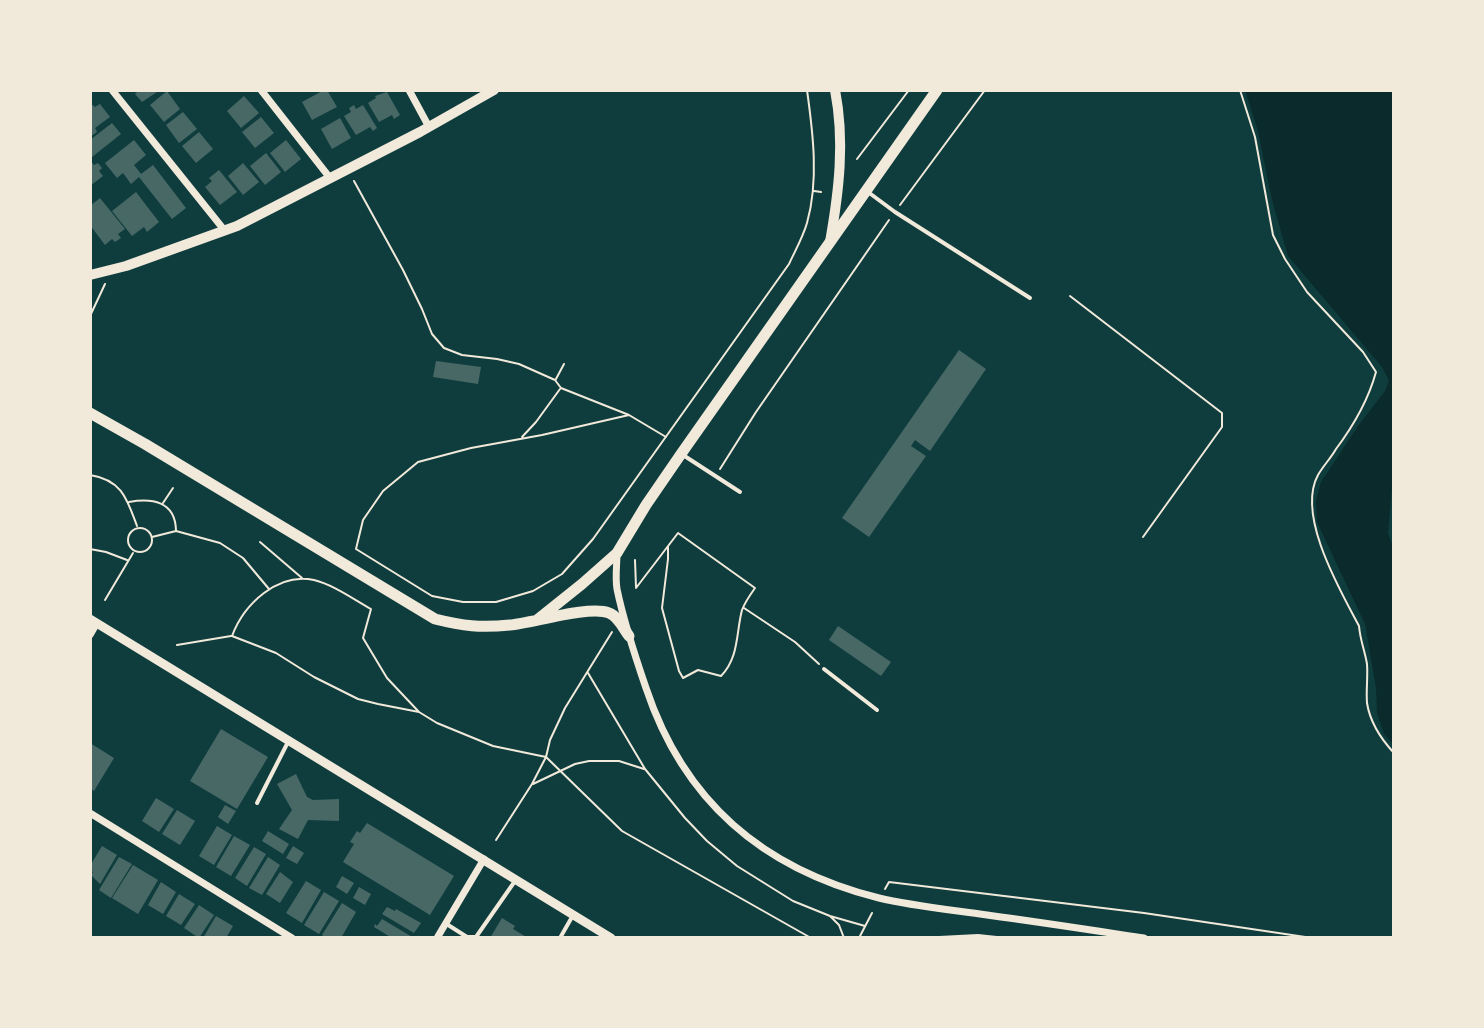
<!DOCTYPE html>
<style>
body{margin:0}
#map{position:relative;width:1484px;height:1028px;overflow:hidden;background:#0f3d3e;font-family:"Sofia Sans Condensed",sans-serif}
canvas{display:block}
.frame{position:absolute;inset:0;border:92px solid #f1e9da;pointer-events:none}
</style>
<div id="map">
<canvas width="1484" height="1028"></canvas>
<div class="frame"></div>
</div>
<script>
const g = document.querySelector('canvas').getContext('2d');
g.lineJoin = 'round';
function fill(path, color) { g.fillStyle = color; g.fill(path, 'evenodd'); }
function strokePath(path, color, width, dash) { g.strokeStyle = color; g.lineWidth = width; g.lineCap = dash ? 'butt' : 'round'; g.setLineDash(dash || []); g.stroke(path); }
fill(new Path2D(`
 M1245,90H1394V485L1392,487L1388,533L1394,550V745L1384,734L1377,713L1376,688L1365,624L1317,522L1316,501L1321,482L1358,426L1385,391L1389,381L1382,367L1288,256L1272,200L1258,131Z`), '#0a2a2b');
fill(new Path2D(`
 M137,90H160L142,102L135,94L138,91Z
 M324,90H327L337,107L312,120L302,102Z
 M167,91L180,109L164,122L150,105Z
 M387,92L400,115L394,119L392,115L379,122L368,103L376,98L375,96Z
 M244,96L259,113L241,128L227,111Z
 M100,104L110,117L95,128L97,132L90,137V107L93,105L95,107Z
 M354,105L356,109L363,105L377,128L373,131L370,127L356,135L344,116L351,112L349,108Z
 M183,112L197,129L179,143L166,125Z
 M261,117L274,133L255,148L242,132Z
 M340,118L351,138L332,149L321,129Z
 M112,123L121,134L92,157L90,155V140Z
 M199,132L213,149L196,163L182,146Z
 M134,140L146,155L134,165L141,174L153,165L186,208L172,219L139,177L131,184L123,173L117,178L105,163Z
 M286,140L301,159L285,172L270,153Z
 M266,153L281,172L265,185L250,166Z
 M90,160L94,165L98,163L102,168L99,171L103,176L90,186Z
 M243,163L259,182L243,195L228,176Z
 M219,170L237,192L220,205L205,187L212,181L209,178Z
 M136,192L159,222L147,232L144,227L132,236L112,211Z
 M100,198L125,229L118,234L121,238L115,242L112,239L105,245L90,225V206Z
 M959,350L986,369L930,451L915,440L911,446L926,456L869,537L842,518Z
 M436,361L481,367L478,384L433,377Z
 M838,626L891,662L881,676L829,640Z
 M221,729L268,757L237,809L190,781Z
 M90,743L114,758L94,791L90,788Z
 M296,774L307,797L313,800L339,799V821L308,820L298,839L279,829L292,810L277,784Z
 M156,798L174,809L159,832L142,821Z
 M225,805L236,811L228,824L218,817Z
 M177,810L195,821L180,845L162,834Z
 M367,823L454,876L430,915L343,862L354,844L350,842L357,831L360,833Z
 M217,826L232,835L214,865L199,856Z
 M268,831L289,844L283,854L262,841Z
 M234,836L250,845L231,876L216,867Z
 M102,846L117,855L100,884L91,875L93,872L90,870V866Z
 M293,846L304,853L297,864L286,858Z
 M254,847L266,854L247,886L235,878Z
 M119,857L132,864L111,898L99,890Z
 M268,857L280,865L262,895L249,888Z
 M133,865L158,880L138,914L112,898Z
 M280,872L293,882L280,903L266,894Z
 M342,876L354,883L347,894L336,887Z
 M306,881L321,890L302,923L286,913Z
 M161,882L176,892L163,914L148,905Z
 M359,887L371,894L365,905L353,898Z
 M324,892L339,901L319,934L304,925Z
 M179,894L195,904L181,925L166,916Z
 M342,903L356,912L341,938H326L322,935Z
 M199,905L214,915L199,938L184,928Z
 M387,907L395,911L396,909L421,923L414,933L382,914Z
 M216,916L233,926L226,938H203Z
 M502,918L515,926L513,929L528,938H490Z
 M382,919L414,938H392L374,927L375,924L377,926Z`), '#486865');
strokePath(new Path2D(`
 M1240,90L1255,137L1273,235L1285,259L1307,292L1363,352L1376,372C1368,401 1354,425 1336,449C1331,458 1323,466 1318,475C1296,515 1340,590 1359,626C1360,640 1365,651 1367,664C1368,677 1366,690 1367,703C1370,722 1381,739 1394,753
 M857,159L909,90
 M354,181L403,270L422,309L432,334L444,348L462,355L497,359L519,364L555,380L561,388L629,415L666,437
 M814,191L821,192
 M900,205L985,90
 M1070,296L1222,413V427L1143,537
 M90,316L105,284
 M556,379L564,364
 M629,415L542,435L471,448L418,462L383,491L363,520L356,549L432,596L463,602H496L533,591L562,574L593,539L789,264C795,251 803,237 807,223C819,181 813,133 807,90
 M522,437L536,422L560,389
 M720,469L756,412L889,220
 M90,475C122,480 127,499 137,526
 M129,502C152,498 175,501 176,530
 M163,503L173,488
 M128 540a12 12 0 1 1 24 0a12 12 0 1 1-24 0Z
 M152,537L176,531L220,543L243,558L269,589
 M260,542L302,578
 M90,549L106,552L127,560
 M635,560L636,587
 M636,588L678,533L755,588C750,595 745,602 742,610C736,633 739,658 721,676L698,670L683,678L679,671L662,608L668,559V547
 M105,600L133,553
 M744,608L795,642L819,664
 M177,645L231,636
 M588,673L645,769L685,818L707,841L737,866L793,901L830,916L865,926
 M419,712L378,704L358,699L314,677L276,653L232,636C244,604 278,572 314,580C334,585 353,599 371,609L363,638L387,678L419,712L437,723L493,746L546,757L622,831L811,938
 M533,784L575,764L589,761H619L644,769
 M496,840L532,784L546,757L550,740L565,708L612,632
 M885,889L889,882L1144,913L1312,938
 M830,916L839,925L844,938
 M859,938L872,913
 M920,938L978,935L1006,938`), '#f1e9da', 2);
strokePath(new Path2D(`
 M868,192L895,212L1030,298
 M683,455L740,492
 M824,669L877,710
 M257,803L288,742
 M445,923L467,937H476L515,881
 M560,938L572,917`), '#f1e9da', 4);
strokePath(new Path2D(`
 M112,90L225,231
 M261,90L330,178
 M409,90L429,127
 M617,553C617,564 615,578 617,589C624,623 635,656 646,688C684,802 763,869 879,898C912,906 953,910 987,915C1039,922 1091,930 1144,938
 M90,635L97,623
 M90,813L292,938
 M437,938L484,859`), '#f1e9da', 7);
strokePath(new Path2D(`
 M90,619L611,938`), '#f1e9da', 9);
strokePath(new Path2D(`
 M830,242C839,191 845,141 835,90
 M90,275L126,266L237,226L420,132L494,90`), '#f1e9da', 10);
strokePath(new Path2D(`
 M90,413L145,444L435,619C463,626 480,628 510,625C532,623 590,605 609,613C618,616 623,628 629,636
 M537,620L582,584L617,553L646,505L681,454L937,90`), '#f1e9da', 11);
</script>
